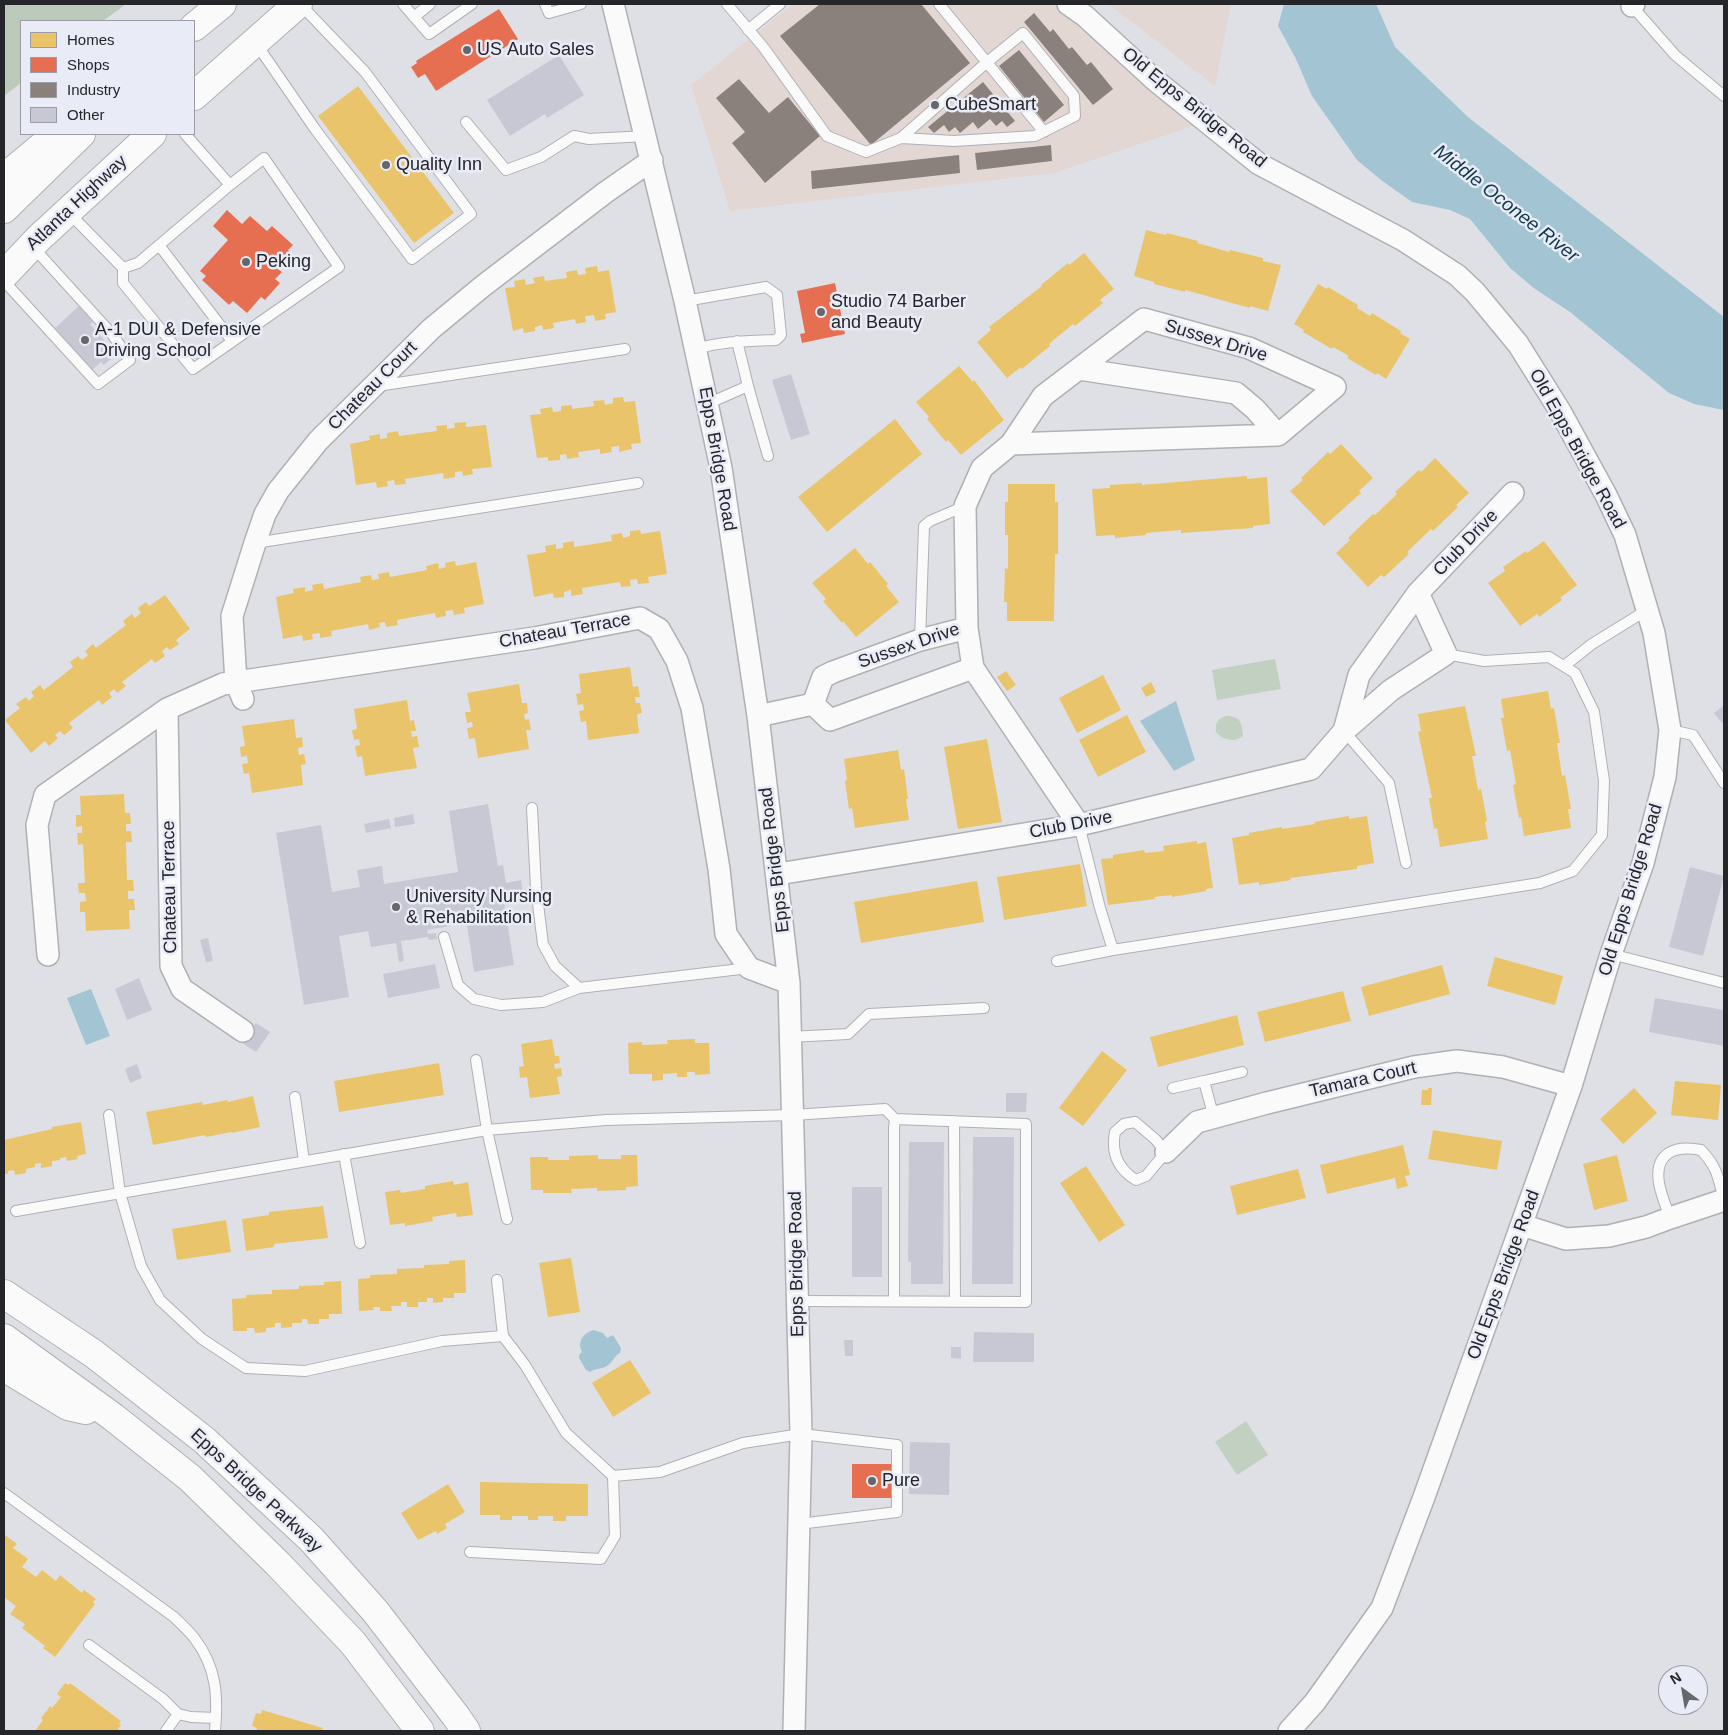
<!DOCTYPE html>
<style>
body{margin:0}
#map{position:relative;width:1728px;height:1735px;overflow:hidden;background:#dfe0e6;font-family:Arial,sans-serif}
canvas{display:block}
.frame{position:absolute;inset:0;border:5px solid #25262a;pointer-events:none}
.legend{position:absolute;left:20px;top:20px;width:175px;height:115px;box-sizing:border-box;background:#e9ebf7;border:1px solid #9b9ca5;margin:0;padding:6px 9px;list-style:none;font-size:15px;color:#25262a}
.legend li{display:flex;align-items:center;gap:10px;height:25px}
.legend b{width:25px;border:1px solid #9b9ca5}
.north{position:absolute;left:1658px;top:1665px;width:50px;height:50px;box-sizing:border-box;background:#e9ebf7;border:1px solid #9b9ca5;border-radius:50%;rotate:328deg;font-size:14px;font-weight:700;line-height:20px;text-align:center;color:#25262a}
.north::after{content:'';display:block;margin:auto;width:18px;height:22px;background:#66676c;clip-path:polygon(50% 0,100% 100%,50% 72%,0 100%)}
</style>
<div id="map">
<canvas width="1728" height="1735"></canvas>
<div class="frame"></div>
<ul class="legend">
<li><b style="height:14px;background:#e9c46a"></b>Homes</li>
<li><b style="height:14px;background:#e76f51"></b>Shops</li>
<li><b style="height:14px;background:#8a817c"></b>Industry</li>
<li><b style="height:14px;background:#c7c8d3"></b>Other</li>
</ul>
<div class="north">N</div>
</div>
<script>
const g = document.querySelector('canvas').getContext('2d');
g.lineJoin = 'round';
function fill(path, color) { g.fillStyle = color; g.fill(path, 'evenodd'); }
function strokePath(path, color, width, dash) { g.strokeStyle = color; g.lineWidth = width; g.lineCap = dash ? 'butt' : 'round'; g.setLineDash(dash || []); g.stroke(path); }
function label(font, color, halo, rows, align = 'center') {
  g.font = font + ' Arial,sans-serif'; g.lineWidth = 5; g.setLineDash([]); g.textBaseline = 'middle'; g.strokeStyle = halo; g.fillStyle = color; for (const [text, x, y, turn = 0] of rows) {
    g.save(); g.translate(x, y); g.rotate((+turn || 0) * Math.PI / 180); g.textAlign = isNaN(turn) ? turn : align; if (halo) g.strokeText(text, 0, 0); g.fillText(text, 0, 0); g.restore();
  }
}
fill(new Path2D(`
 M793,4H1058L1196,125L1054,173L730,211L691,85Z
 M1108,4H1231L1215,86Z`), '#e3d7d4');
fill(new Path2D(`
 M1275,659L1281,689L1217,700L1212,670Z
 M1226,716C1240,716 1242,722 1243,736C1235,743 1222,740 1216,732C1215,723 1217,719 1226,716Z
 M1246,1421L1268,1455L1237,1475L1215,1442Z`), '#c1d0c1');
fill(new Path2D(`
 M4,4H126L103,21H21V83L4,96Z`), '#bbcaba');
fill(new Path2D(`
 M1284,4H1376L1395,47L1468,117L1724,317V410L1694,404L1669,393L1570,312L1535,289L1510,268L1470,219L1450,210L1412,202L1381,180L1357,160L1312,96L1296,59L1278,26Z
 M1176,701L1195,760L1174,771L1140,721Z
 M91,989L110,1036L86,1045L67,998Z
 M594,1330L603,1333L607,1338L613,1335L621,1348L620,1353C614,1356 613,1362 607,1366C602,1369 596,1368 590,1372L586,1370L579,1358V1355L582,1352C577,1341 583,1333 594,1330Z`), '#a3c4d3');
fill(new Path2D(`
 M358,86L454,213L414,243L318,116Z
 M1146,230L1166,235L1167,233L1198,241L1197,243L1229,252L1230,250L1263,258V261L1281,265L1268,311L1250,306V308L1185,290V292L1154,284V282L1134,276Z
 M1084,253L1114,289L1100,300L1103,303L1075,326L1073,324L1049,344L1050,346L1034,359L1022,369L1021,367L1007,378L977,342L991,330L989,327L1042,286L1041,285L1068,263L1069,265Z
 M597,266L598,272L609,270L616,312L605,314L606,319L595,321L594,315L585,316L586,322L576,324L575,319L553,323L554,328L543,330L542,325L535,327V331L524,333L523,328L513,331L505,288L515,287L514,281L525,279L526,285L535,283L533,278L544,276L545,281L567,278L566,272L577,270L578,275L586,274L585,268Z
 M1318,284L1327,289L1328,287L1358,305L1357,308L1370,316L1372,313L1401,331L1400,333L1410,339L1386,379L1377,373L1376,375L1347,358L1349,356L1333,347L1332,349L1303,332L1304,330L1294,324Z
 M959,366L973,382L974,380L1004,420L961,455L948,440L946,442L927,419L929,417L916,402Z
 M623,397L624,402L635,401L641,443L631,444L632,449L619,452V446L611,447L612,452L600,454V449L578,452L579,457L567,459L566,454L560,455V460L548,461V457L537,458L530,415L541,414L540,409L552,407L553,412L561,411V406L572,405V409L594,406L593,401L604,400L605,405L613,403V398Z
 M895,419L922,454L827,532L798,497Z
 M466,422V427L486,425L492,467L472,469L473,474L463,476L462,471L455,472V477L444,479L443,473L405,479L406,484L395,485L394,480L387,481L388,486L377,488L376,482L356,485L350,444L370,440L369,436L380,434V439L387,438V433L398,431L399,436L437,431L436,426L447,425V429L455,428L454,423Z
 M1341,444L1373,478L1359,491L1361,493L1324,526L1290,491L1303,480L1301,478L1328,452L1330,454Z
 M1435,458L1469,493L1456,505L1458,507L1433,531L1431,529L1407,552L1409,554L1384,577L1381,575L1368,587L1336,553L1350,540L1348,538L1373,514L1375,515L1397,494L1395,492L1419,470L1421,472Z
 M1247,476V479L1267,477L1270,524L1253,526V528L1181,533V530L1146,533V535L1115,538V535L1096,536L1092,489L1110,488V485L1142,483V485Z
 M1008,484H1055V502H1058V554H1055L1054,621H1007V602H1004L1005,568L1008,569V535H1005V502H1008Z
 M640,530L641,534L660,531L667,574L648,577L649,583L638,584L637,579L630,580L631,586L621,587L620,582L582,588L583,594L571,596V590L564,592V597L554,598L553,593L534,597L527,555L546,552L545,546L556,544V549L563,548V543L574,541V547L612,541L611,535L622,533L623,538L630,536V531Z
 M1544,541L1577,585L1560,598L1562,600L1539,617L1537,614L1520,626L1488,583L1505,571L1503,567L1526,551L1527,553Z
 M855,548L868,564L870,562L888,584L886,586L899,602L856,637L843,621L842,623L823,601L826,599L812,583Z
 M455,561L456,566L476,562L484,604L464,608L465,613L454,615L453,610L445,611L446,616L436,618L435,613L397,620L398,625L386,627L385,622L379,623L380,627L369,630L368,624L331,631L332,636L320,638V633L312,634L313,639L303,641L302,635L283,639L276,597L294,593L293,589L305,587V592L313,590L312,585L323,583L324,589L361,582L360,577L371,575L372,580L379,579L378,574L389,572L390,577L427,570L426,566L438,563L439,569L446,567L445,563Z
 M165,595L190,629L176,640L179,644L170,650L167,647L162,651L165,656L155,663L152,659L122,682L126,686L117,693L114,689L109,693L112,697L102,705L99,700L69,723L73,728L64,735L60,731L55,735L58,738L49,746L45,741L31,753L5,720L20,708L16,704L26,697L29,701L34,696L31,692L40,685L44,690L73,667L70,662L78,656L82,660L88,655L85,651L93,644L96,648L126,625L123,621L132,614L135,618L141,613L138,608L146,602L149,606Z
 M630,667L633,687L638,686L640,697H635L636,703H640L642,713L637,714L639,733L588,740L586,721L581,722L579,711L584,710L583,704L578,705L576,694L581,693L579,674Z
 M1006,671L1016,685L1007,691L997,677Z
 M1103,675L1121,710L1077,733L1059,698Z
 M1151,682L1156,692L1146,697L1141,688Z
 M519,684L522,703H527L528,713L524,714L525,720L529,719L531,730H526L529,749L478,758L475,738L469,739L467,728L473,727L472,722L467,723L465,712H471L467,693Z
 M1548,691L1551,709L1554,708L1560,743H1557L1562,776L1565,775L1571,809H1568L1571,828L1524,836L1521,817L1519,818L1513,785L1516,784L1510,750L1507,751L1501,718H1504L1501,699Z
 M407,700L410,721L414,720L416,731H411L412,737L417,736L419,747L413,748L417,768L365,776L362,756L357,757L355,746L360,745L359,739L354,740L352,730L357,729L354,709Z
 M1465,706L1476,756H1472L1478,790L1481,789L1487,821L1485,822L1488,839L1440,847L1437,828L1434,829L1429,798H1432L1418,732L1421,731L1418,714Z
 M1127,715L1146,752L1098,777L1079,740Z
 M294,719L296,738L302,737L303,747L298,748L299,755L304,754L306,764L301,765L303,785L252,793L249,773L244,774L242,764L248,763L247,756L241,757L240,747L245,746L242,726Z
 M987,739L1002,822L958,829L944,747Z
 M898,750L901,770L904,769L908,799H906L909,820L855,828L852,808L849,809L845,781L847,780L844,759Z
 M124,794L125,813H130L131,824H126V831H131L132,842H126L127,880H133L134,891H128V899H134L135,910H129L130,929L86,931L85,912H80V902L86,901L85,893H79L78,883H85L83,844L78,845L77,833H82V826L76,827V815H81L80,796Z
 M1349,816V819L1367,816L1374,863L1357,866V869L1290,878L1291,880L1259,885V882L1239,885L1232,838L1249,835V833L1282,827V829L1315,824L1314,822Z
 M1197,841V844L1206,842L1213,888L1206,889V891L1172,897V895L1154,897L1155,899L1108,905L1101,859L1113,858V855L1144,850L1145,853L1164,851L1163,846Z
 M1080,864L1087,906L1004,920L997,877Z
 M977,881L984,922L861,943L854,902Z
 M1495,957L1563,976L1555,1005L1487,986Z
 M1442,965L1450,994L1369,1016L1361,987Z
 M1343,991L1351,1021L1265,1042L1257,1012Z
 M1237,1015L1244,1045L1158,1067L1150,1037Z
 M552,1039L555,1056H559L560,1063L554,1064L555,1069L561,1068L562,1076L557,1077L560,1094L530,1098L527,1077L520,1078L519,1067L524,1066L521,1044Z
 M695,1039V1043H709L710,1074L695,1075V1072H687V1077H677V1073L663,1074V1080L652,1081V1074H629L628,1043L642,1042V1045L668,1044L667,1040Z
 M1102,1051L1127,1070L1083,1126L1059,1108Z
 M439,1063L444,1095L339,1112L334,1081Z
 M1675,1081L1721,1085L1718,1120L1671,1115Z
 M1428,1088H1432L1431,1105H1421L1422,1090H1428Z
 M1634,1088L1657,1113L1623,1144L1600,1119Z
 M253,1096L260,1127L232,1133L231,1132L206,1137L205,1135L153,1145L146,1112L202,1102L203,1105L227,1100L228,1102Z
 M81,1122L86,1154L77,1156L78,1159L67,1161L66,1157L60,1158V1160L52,1161V1166L41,1168V1163L35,1164V1167L26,1169V1173L15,1175L14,1170L8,1171V1174H4V1140L52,1129V1127Z
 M1433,1130L1502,1141L1497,1170L1428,1159Z
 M1403,1145L1410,1175L1405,1176L1408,1186L1397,1189L1395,1178L1327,1194L1320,1165Z
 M598,1155V1159H621V1155H637L638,1186L626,1187V1190L597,1191V1188L571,1189L572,1193H543V1190H531L530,1157H548V1160H569V1156Z
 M1617,1155L1628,1201L1594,1210L1583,1164Z
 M1086,1166L1125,1225L1099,1242L1060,1183Z
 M1298,1169L1306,1198L1237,1215L1230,1186Z
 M453,1181L454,1185L468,1182L473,1215L457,1217L456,1213L432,1217L433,1221L405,1226V1223L390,1225L385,1192L400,1190L401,1193L425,1189V1186Z
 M323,1206L328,1238L274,1244V1247L246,1251L242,1219L269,1215V1212Z
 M226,1220L231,1252L177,1260L172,1229Z
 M571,1258L580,1312L548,1317L539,1263Z
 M465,1260L466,1293H454V1298H443V1302L433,1303V1298H427V1302H418V1307H407V1302H401V1306H391L392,1311H380V1307H373L374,1310L359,1311L358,1279L370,1278V1275L397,1274V1269L424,1268V1265L449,1264V1261Z
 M341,1281L342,1314H329V1319H319V1324H308L307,1319H302V1323H292V1327L281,1328V1323H275V1327L266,1328V1332L255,1333L254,1328H247V1331H233L232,1299L246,1298V1295L272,1294V1290L299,1289V1286L324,1285V1282Z
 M630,1360L651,1393L613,1417L592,1383Z
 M480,1482L588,1484V1516H566V1521H553V1516H538V1520H528V1516H512V1520H500V1515H480Z
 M448,1484L465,1512L445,1524L447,1528L437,1534L436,1531L418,1540L401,1513Z
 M5,1535L17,1544L13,1548L28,1559L22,1567L36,1577L42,1570L56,1581L60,1575L82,1593L84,1590L96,1599L93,1602L95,1604L55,1657L43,1648L45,1646L22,1628L25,1624L10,1614L16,1606L4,1597V1537Z
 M65,1683L69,1685L70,1683L121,1721L119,1724L121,1725L117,1731H35L43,1720L41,1718L48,1709L50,1706L52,1708L61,1697L57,1694Z
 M262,1710L323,1728L321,1731H256L257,1728L252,1726L256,1713L261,1714Z`), '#e9c46a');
fill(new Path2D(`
 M499,9L518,39L436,91L425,74L418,78L411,67L417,63L416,61Z
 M227,210L242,224L250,216L267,231L272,226L293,245L288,250L292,254L278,269L282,272L275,279L280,283L265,300L261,297L247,313L233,301L229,305L202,280L206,276L200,271L228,240L213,226Z
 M835,283L845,334L802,343L800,334L805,333L797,291Z
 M852,1464H893V1498H852Z`), '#e76f51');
fill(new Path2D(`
 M820,4H921L970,63L871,145L780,36Z
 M1034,13L1050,32L1053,29L1069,49L1072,47L1087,65L1091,62L1113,89L1093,105L1024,22Z
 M1019,50L1064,105L1044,122L999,66Z
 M739,79L769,113L788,97L820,136L765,183L732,143L745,132L716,98Z
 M983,82L1015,121L1007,127L1002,121L996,126L990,119L978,129L973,122L960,133L955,127L949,132L944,125L934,133L928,127Z
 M1051,145L1052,161L977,170L975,153Z
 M959,155L960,173L812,189L811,171Z`), '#8a817c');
fill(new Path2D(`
 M559,55L584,95L547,118L545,114L510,136L487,100Z
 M79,306L93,322L90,324L112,349L108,353L112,358L104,365L101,362L92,370L55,328Z
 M791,374L810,434L791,440L772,380Z
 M1724,705V725L1714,713Z
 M488,804L498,866L503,865L506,883L521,880L523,893L503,896L514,965L474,972L466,918L449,920L450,926L427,930L428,934L436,933L437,939L429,940L428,937L401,941L404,961L399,962L396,943L371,947L368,931L339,936L349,997L304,1005L276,833L321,825L332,892L360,887L357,870L382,866L384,884L458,872L449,811Z
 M413,814L415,824L395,827L394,818Z
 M389,819L391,828L366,833L364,824Z
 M1690,867L1724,876L1703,956L1669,947Z
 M208,938L213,961L206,962L200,940Z
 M435,964L440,988L388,998L383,974Z
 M139,978L152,1010L127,1020L115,989Z
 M1655,998L1724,1010V1046L1649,1032Z
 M256,1023L270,1032L256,1052L242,1043Z
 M137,1064L142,1078L130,1083L125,1069Z
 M1006,1093H1027L1026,1112H1006Z
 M973,1137H1014L1013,1284H972Z
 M909,1142H944L943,1284H911V1262H908Z
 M852,1187H882V1277H852Z
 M974,1332L1034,1333V1362H973Z
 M844,1340H853V1356H845Z
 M951,1347H961V1359L951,1358Z
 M910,1442L950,1443L949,1495L909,1494Z`), '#c7c8d3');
const service = new Path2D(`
 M403,4L429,34L472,4
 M545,4L549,13L581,4
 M727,4L764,48L827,136L866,152L901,138L954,141L1035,136L1075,116L1074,96L1023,33L986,63L901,138
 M939,4L1044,132
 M1632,6L1675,55L1724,96
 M414,17L430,4
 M748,30L780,4
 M255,42L315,129L412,259L471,214L365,72L300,4
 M466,122L506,170L541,157L574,136L589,139L646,136
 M68,212L123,268L138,263L230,185L185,134
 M159,245L232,341
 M123,268V283L193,369L339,267L264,158L230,185
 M4,281L98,384L130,360L112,334L32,246
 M685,301L766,287L777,295L781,335L776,340C749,341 722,341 696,349
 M377,386L625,349
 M748,386L768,456
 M707,404L748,386L737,341
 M255,543L638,483
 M920,640L924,526L930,521L965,506
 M1564,666L1592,644L1647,610
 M1670,730L1693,735L1724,783
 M1344,731L1389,783L1406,863
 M532,808L536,888L543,944L555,966L579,988L749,968
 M1079,825L1100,908L1113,950
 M444,937L458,985L474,999L501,1005L543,1002L579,988
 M1611,954L1724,983
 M1057,961L1113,950L1540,883L1573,871L1602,835L1604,781L1594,712L1575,673L1549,657L1484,661L1446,654
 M790,1037L848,1034L869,1014L984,1008
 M476,1060L487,1130L507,1219
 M1204,1081L1242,1072
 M1173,1088L1204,1081L1214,1118
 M295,1097L304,1161
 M109,1115L120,1193L141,1266L160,1300L202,1339L246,1368L305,1371L442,1341L503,1336L525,1365L566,1433L613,1476L660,1472L743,1443L801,1434L897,1445V1512L799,1524
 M954,1121L955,1301
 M1135,1122L1155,1139L1166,1152L1146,1176L1136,1180C1118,1169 1111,1153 1115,1132L1124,1124Z
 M344,1154L360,1243
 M16,1211L487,1130L606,1120L793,1115L885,1109L895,1119L1026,1124V1302L798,1301
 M1670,1218C1666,1206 1661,1195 1659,1183C1654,1152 1676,1145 1701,1150C1718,1168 1718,1178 1724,1200
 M497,1280L503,1336
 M894,1301V1128L895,1119
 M4,1493L174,1617C181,1624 189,1631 195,1639C217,1668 218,1697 215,1731
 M470,1552L601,1559L615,1536L613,1476
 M89,1645L163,1699L178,1714L191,1717L216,1718
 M166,1731L178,1714`);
const minor = new Path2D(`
 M613,4L685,301L721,468L758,716L789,983L801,1434L794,1731
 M1068,4L1085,16L1156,81L1259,164L1403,240L1457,275L1475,292L1518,344L1560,411L1606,495L1625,535L1654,633L1670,730L1665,777L1643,863L1611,954L1571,1086L1424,1497L1382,1608L1315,1702L1289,1731
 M1632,6L1634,4
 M1079,369L1236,393L1255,409L1278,435
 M1011,444L1043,396L1144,319L1249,348L1335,387L1278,435L1011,444L982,468L965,506L967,628L973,668L1079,825
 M967,628L920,640L833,672L823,677L813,704L830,720L973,668
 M243,699L236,682L232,616L255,543L265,514L278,491L318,441L431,329L483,286L606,192L652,160
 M167,709L171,966L182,989L243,1031
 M758,716L813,704
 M1344,731L1359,675L1418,593L1513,493
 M778,874L1079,825L1311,769L1344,731L1391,690L1446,654L1418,593
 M48,955L37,825L45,795L167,709L223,684L534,638L640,618L659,629L677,661L692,708L719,869L726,934L749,968L789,983
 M1166,1152L1197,1122L1267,1103L1414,1067L1457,1061L1503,1067L1571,1086
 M1522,1225L1566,1239L1609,1236L1646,1227L1670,1218L1724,1200`);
const primary = new Path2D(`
 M194,27L222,4
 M194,96L298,4
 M4,178L57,134
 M4,209L81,134
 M4,275L39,238L152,134
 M4,1294L94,1354L204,1440L311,1539L375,1611L455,1715L466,1731
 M4,1338L113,1417L190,1478L278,1564L353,1643L420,1731
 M4,1367L68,1406L86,1410`);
strokePath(service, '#afb0b4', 12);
strokePath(minor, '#afb0b4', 24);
strokePath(primary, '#afb0b4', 30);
strokePath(service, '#fafafb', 10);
strokePath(minor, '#fafafb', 21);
strokePath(primary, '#fafafb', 28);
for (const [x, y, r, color] of [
 [467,50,5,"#66676c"],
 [935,105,5,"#66676c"],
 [386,165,5,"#66676c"],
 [246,262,5,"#66676c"],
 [821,312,5,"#66676c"],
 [85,340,5,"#66676c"],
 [396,907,5,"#66676c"],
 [872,1481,5,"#66676c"]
]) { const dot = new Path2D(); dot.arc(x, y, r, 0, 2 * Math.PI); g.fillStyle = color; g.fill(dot); strokePath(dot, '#e9ebf7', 2); }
label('18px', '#25262a', '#e9ebf7', [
 ["US Auto Sales",477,50],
 ["CubeSmart",945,105],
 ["Quality Inn",396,165],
 ["Peking",256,262],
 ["Studio 74 Barber",831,302],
 ["and Beauty",831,323],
 ["A-1 DUI & Defensive",95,330],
 ["Driving School",95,351],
 ["University Nursing",406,897],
 ["& Rehabilitation",406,918],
 ["Pure",882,1481]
], 'left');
label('18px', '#25262a', '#e9ebf7', [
 ["Old Epps Bridge Road",1194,108,39],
 ["Atlanta Highway",77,203,-43],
 ["Sussex Drive",1216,341,17],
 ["Chateau Court",373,386,-45],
 ["Old Epps Bridge Road",1577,449,61],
 ["Epps Bridge Road",717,459,80],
 ["Club Drive",1466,543,-46],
 ["Chateau Terrace",565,631,-10],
 ["Sussex Drive",909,646,-19],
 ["Club Drive",1071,825,-11],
 ["Epps Bridge Road",775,860,-97],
 ["Chateau Terrace",170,887,-91],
 ["Old Epps Bridge Road",1631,890,-73],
 ["Tamara Court",1363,1080,-13],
 ["Epps Bridge Road",797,1264,-91],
 ["Old Epps Bridge Road",1504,1275,-70],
 ["Epps Bridge Parkway",256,1491,43]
]);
label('italic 19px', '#0f3948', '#e9ebf7', [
 ["Middle Oconee River",1506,204,38]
]);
</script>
